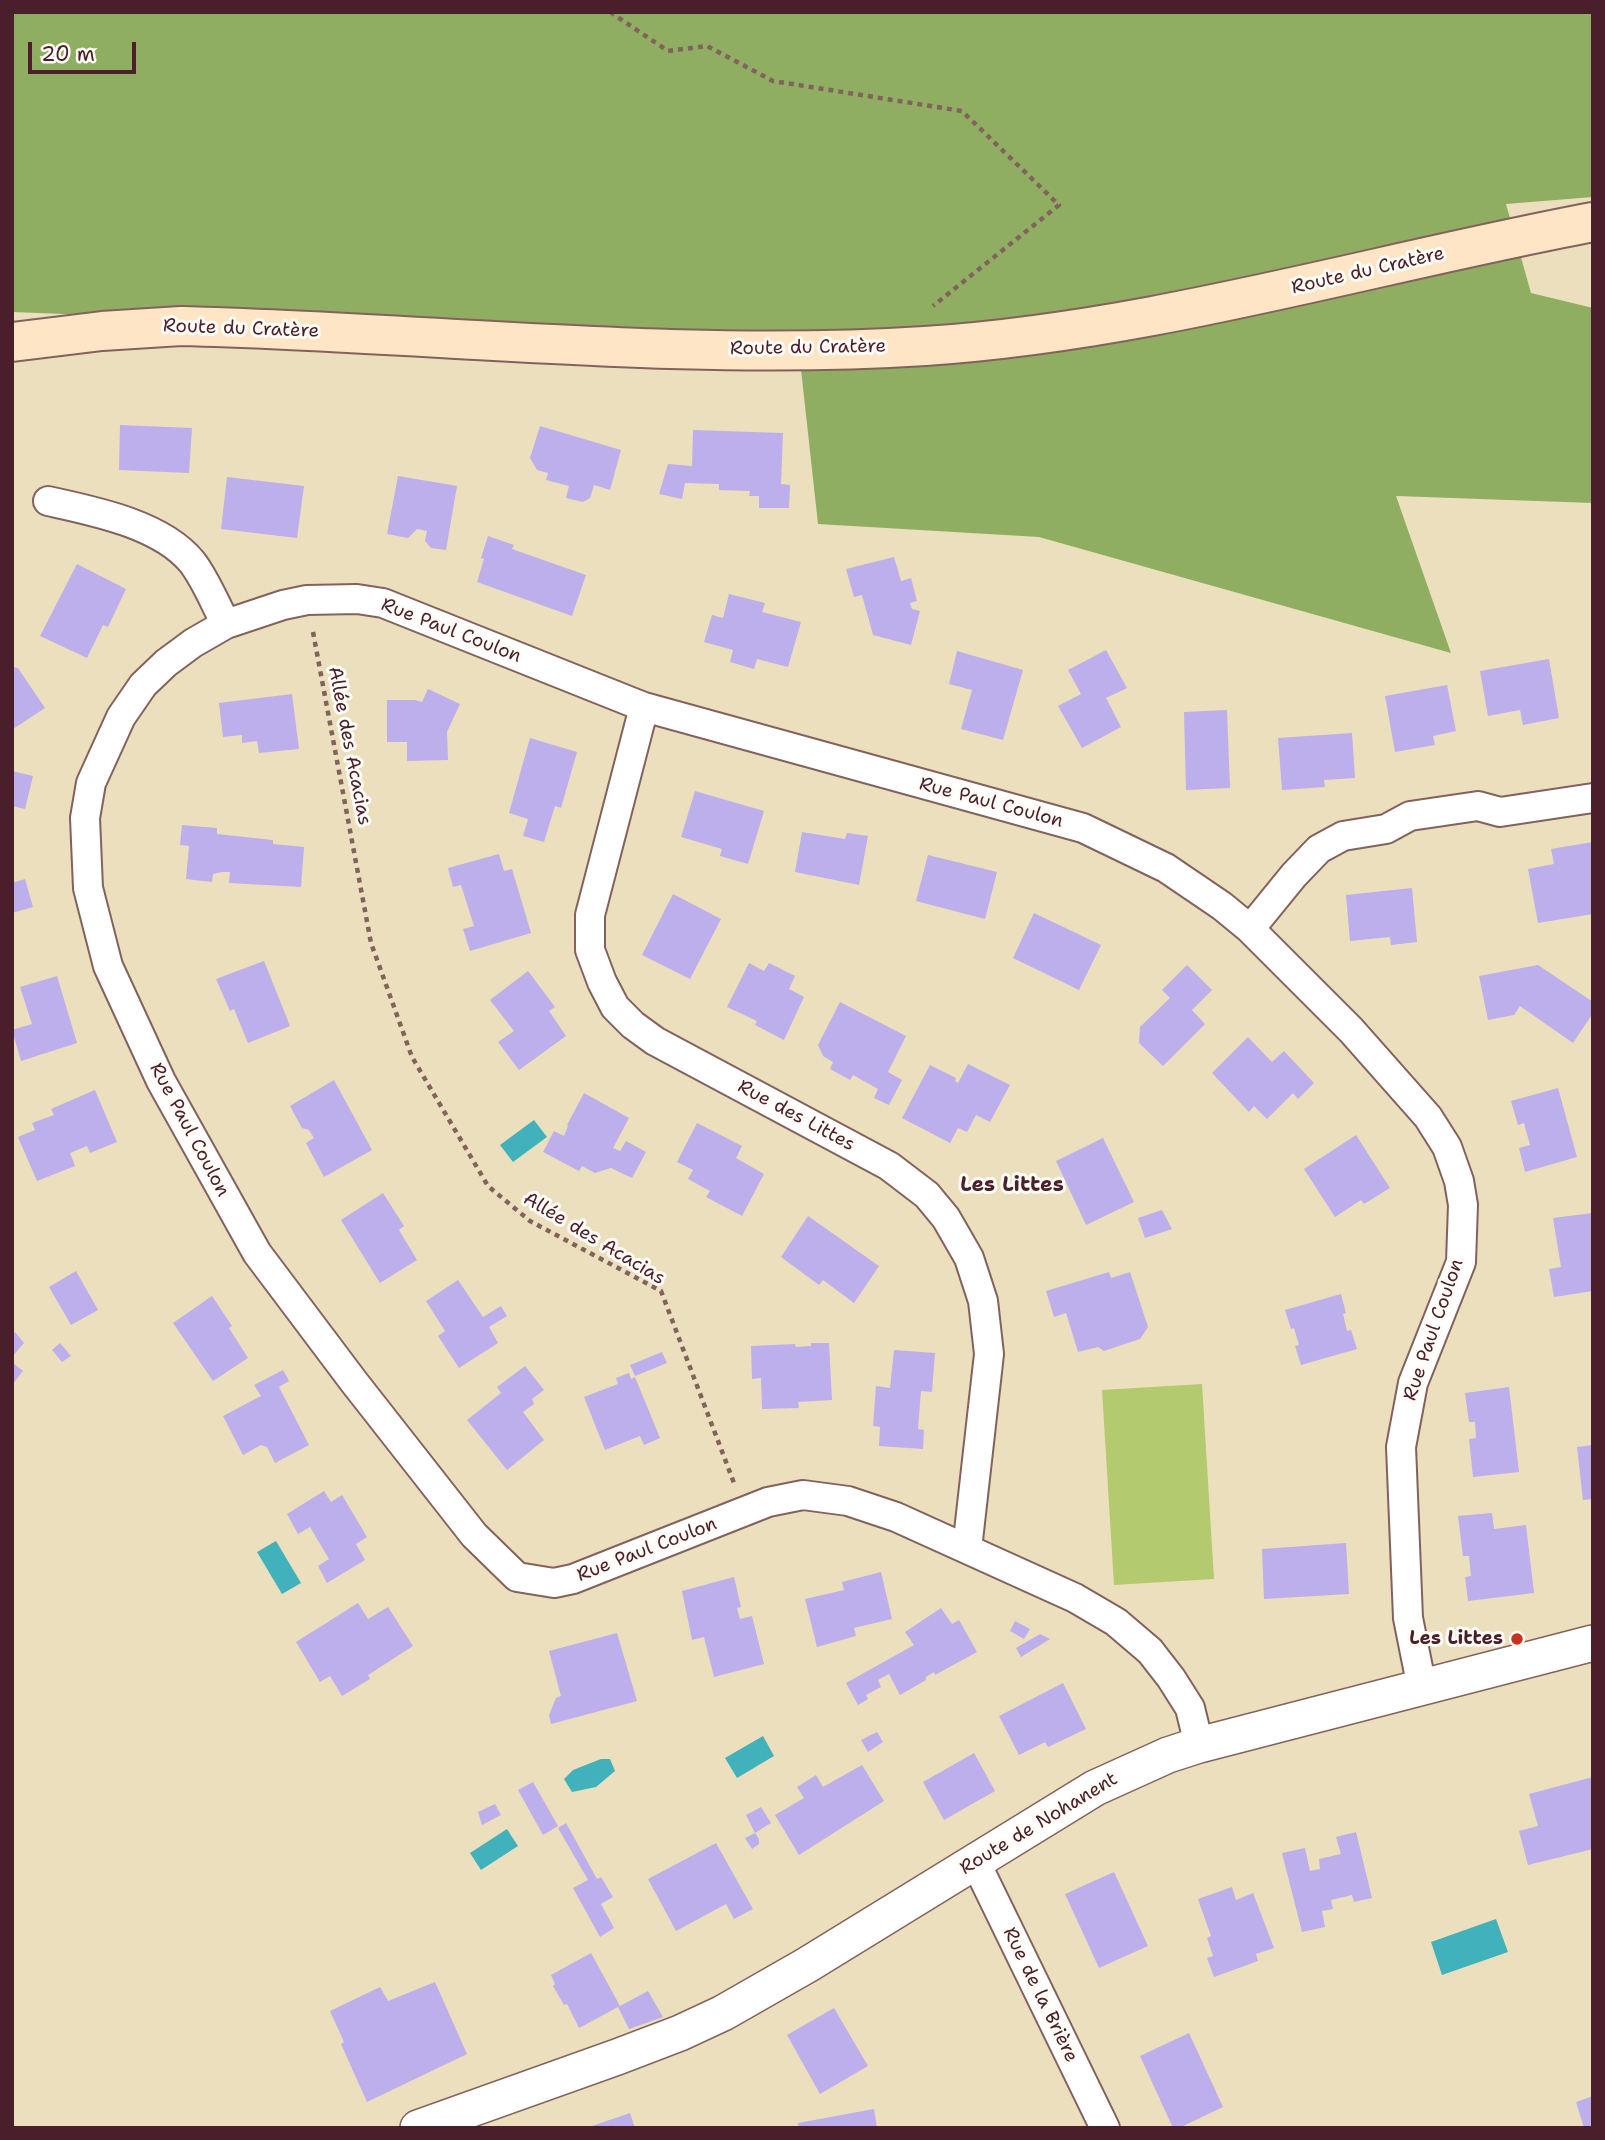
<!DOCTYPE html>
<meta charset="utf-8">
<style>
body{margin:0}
#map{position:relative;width:1605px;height:2140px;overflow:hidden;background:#ecdfbd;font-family:"Shantell Sans",sans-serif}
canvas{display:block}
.frame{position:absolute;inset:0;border:14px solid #4a1f2b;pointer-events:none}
.scale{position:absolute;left:28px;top:42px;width:108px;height:32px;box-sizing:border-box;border:4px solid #4a1f2b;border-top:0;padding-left:9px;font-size:21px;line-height:24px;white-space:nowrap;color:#4a1f2b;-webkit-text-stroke:5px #fdfcf7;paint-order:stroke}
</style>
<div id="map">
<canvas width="1605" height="2140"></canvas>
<div class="frame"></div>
<div class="scale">20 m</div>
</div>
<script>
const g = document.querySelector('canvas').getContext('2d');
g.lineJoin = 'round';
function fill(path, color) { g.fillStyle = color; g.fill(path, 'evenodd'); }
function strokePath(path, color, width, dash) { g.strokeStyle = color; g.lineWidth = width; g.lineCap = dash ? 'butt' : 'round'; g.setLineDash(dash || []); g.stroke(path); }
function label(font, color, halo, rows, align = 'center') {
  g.font = font + ' "Shantell Sans",sans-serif'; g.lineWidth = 6; g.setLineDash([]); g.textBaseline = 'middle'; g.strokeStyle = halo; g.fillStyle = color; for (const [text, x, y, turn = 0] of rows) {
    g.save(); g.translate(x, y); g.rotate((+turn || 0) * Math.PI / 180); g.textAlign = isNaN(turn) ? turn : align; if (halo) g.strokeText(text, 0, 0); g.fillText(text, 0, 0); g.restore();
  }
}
fill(new Path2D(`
 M1202,1384L1214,1579L1114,1585L1102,1390Z`), '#b4ca6f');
fill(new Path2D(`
 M12,12H1593V197L1506,204L1531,293L1593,308V503L1396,496L1451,653L1039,537L818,524L798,342L12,312Z`), '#8fae62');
fill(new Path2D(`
 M534,1120L547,1137L513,1162L500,1145Z
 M276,1541L301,1583L282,1594L257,1552Z
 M763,1736L774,1756L737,1778L725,1758Z
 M601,1759H610L615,1771L596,1787L572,1792L564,1779L573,1770Z
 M507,1829L518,1846L481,1870L470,1853Z
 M1496,1919L1508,1952L1442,1975L1431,1942Z`), '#41b1bb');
fill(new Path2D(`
 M120,425L192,428L189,473L119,470Z
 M540,426L621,450L610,490L594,485L590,498L583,502L566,498L569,486L546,480L548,473L537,470L530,458Z
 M693,430L783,433L781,484L790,485L789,508H759V496H749L750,491L719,490V484L685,483L682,499L659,494L668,464L692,466Z
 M398,476L457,486L446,550L431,548L425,541L427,531L417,529L408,538L387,534Z
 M227,477L304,486L297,538L221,529Z
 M488,536L514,545L512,549L586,575L572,616L477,582L484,559L481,558Z
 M894,557L901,581L911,578L917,601L910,603L912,609L920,611L911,645L873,635L862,595L854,597L846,569Z
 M77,564L126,589L108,627L103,625L87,658L40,636Z
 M729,594L765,603L762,612L801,622L788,667L757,659L754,669L730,662L733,650L704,642L712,615L723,618Z
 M1106,650L1127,688L1106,698L1121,727L1082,748L1058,706L1081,694L1068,670Z
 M957,651L1023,670L1003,740L961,729L972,690L949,684Z
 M1549,659L1559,718L1523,725L1520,710L1488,716L1480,671Z
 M12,667L18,668L45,708L13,729Z
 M1447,685L1456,731L1433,736L1435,745L1395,752L1385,696Z
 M428,689L460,704L447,732L448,760L407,761V742H387V700H415L422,702Z
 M292,694L299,749L259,753L257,741L242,743V735L223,737L219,703Z
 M1227,710L1230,788L1186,790L1184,712Z
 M1352,733L1355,778L1324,780L1325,787L1282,790L1278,738Z
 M530,738L577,752L561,808L555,806L544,842L523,836L528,819L509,813Z
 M12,771L33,776L25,809L12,806Z
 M695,791L764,811L748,864L720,856L722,849L681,837Z
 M182,825L217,828V834L273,840V844L304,847L301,887L229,883L230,872H222L213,874L212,882L186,879L189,846L180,845Z
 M802,832L845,839L847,833L868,836L859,885L795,872Z
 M1593,842V914L1538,923L1528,869L1554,864L1551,849Z
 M499,854L504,871L512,869L531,933L470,951L463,929L474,926L461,885L453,887L448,868Z
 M928,855L997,872L985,919L916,901Z
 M25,879L33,907L12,913V883Z
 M1412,888L1417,942L1391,945L1390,937L1350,941L1346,895Z
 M673,894L721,919L690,979L642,955Z
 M1034,913L1101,945L1079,990L1013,958Z
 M264,961L290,1026L248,1043L234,1009L230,1011L216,979Z
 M749,963L764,971L769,963L795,976L789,989L804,997L784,1040L755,1025L757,1021L727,1007Z
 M1187,965L1212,990L1192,1010L1205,1024L1163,1066L1139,1043L1140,1027L1170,998L1162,990Z
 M1538,965L1593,1002V1013L1573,1043L1520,1006L1514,1015L1488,1020L1479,976Z
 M528,971L555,1007L549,1011L566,1036L519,1070L498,1042L514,1031L490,1000Z
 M57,976L77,1043L21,1061L12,1030L32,1024L20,987Z
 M840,1002L906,1036L888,1072L902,1080L889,1105L874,1098L878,1089L853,1075L850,1080L830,1069L833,1062L823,1056L818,1045Z
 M1248,1037L1272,1062L1284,1051L1314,1083L1298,1099L1293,1093L1267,1119L1254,1106L1249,1112L1212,1073Z
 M968,1064L1010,1085L990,1122L976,1115L967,1132L958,1128L950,1143L902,1118L930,1065L956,1078L955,1081L958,1083Z
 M334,1080L372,1150L324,1177L306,1143L314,1138L309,1130L302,1128L290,1106Z
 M1558,1088L1577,1157L1525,1172L1519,1148L1530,1145L1524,1123L1518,1125L1511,1101Z
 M95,1090L117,1142L90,1153L87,1146L70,1153L75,1166L37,1181L18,1137L35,1130L32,1123L54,1115L51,1109Z
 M584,1093L629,1118L613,1148L620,1151L626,1141L646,1152L632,1178L611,1168L595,1173L582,1166L579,1171L543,1152L554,1131L564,1136L568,1126L567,1125Z
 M697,1123L742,1146L736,1158L764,1174L742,1216L706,1197L710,1191L688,1179L693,1170L677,1162Z
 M1356,1135L1390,1188L1364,1204L1361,1200L1335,1217L1304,1169Z
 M1103,1138L1134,1202L1086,1225L1056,1161Z
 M383,1193L404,1226L399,1230L417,1260L380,1283L341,1220Z
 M1162,1210L1172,1229L1145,1238L1138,1218Z
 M1593,1213V1291L1554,1297L1549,1269L1561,1267L1553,1218Z
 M808,1216L879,1266L854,1303L823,1280L819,1285L781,1257Z
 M76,1271L98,1310L71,1325L49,1287Z
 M1109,1272L1111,1278L1130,1272L1148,1327L1140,1339L1104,1351L1098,1347L1078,1352L1066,1313L1054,1317L1046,1291Z
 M458,1280L483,1317L501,1306L507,1316L489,1327L498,1343L459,1368L438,1336L445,1331L426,1301Z
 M1341,1294L1346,1313L1343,1314L1347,1331L1351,1330L1357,1349L1301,1365L1295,1346L1299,1345L1294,1328L1291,1329L1285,1310Z
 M212,1296L232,1326L229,1328L248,1358L213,1381L173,1323Z
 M15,1332L24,1343L12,1357V1335Z
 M60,1343L71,1356L62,1362L52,1350Z
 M811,1343H829L832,1400L798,1402L799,1408L762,1409L761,1378L752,1379L751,1346L795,1344L796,1347L811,1346Z
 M894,1350L935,1353L932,1392L921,1391L918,1429L924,1430L923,1449L879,1446L880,1427L873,1426L876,1386L890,1388Z
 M662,1352L667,1363L635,1376L630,1365Z
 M12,1362L23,1371L12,1385Z
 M525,1366L544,1390L532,1399L534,1404L523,1412L544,1440L507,1470L467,1420L501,1393L497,1387Z
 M283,1370L289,1381L279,1387L309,1445L275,1463L267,1447L261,1445L243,1455L223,1416L261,1396L254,1385Z
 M629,1373L631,1379L635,1377L660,1438L644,1445L640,1436L605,1450L584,1397L618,1384L616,1378Z
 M1509,1387L1519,1472L1473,1477L1469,1439L1476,1438L1475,1422H1469L1465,1393Z
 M1593,1445V1499L1583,1500L1577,1447Z
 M324,1491L331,1502L342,1495L367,1537L356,1544L365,1560L327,1583L318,1566L329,1559L310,1527L298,1534L287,1514Z
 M1492,1513L1494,1529L1526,1525L1534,1593L1468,1601L1465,1577L1471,1576L1469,1556H1463L1458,1516Z
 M1346,1543L1349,1594L1264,1599L1262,1549Z
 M881,1572L892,1619L854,1628L856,1636L817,1647L805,1599L844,1590L842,1582Z
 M734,1577L741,1607L737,1608L740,1619L752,1616L764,1664L714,1677L704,1637L692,1640L682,1591Z
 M358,1603L368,1619L388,1607L413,1646L368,1675L370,1679L342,1696L330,1676L320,1682L296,1642Z
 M941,1608L952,1624L959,1620L977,1652L935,1675L934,1672L926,1677V1680L900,1695L889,1674L878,1680L881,1687L866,1695L868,1699L858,1705L846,1683L914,1645L905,1632Z
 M1015,1621L1030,1629L1024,1639L1010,1631Z
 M617,1633L637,1701L551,1724L549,1715L556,1698L561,1696L549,1651Z
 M1040,1634L1050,1639L1021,1657L1016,1648Z
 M1063,1683L1086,1729L1048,1747L1045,1742L1019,1755L999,1716Z
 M877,1732L883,1742L868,1752L861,1740Z
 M974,1753L995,1791L944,1820L923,1782Z
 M862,1765L884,1801L799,1855L775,1815L804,1798L797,1787L816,1775L823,1787Z
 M1593,1777V1849L1528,1865L1519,1831L1538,1826L1529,1794Z
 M533,1782L558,1826L543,1835L518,1790Z
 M495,1804L501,1815L482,1825L478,1812Z
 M761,1807L771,1823L755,1833L746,1815Z
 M566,1823L597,1879L601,1877L613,1897L601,1904L614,1928L600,1937L573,1888L588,1880L558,1828Z
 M1356,1832L1372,1898L1354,1902L1352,1895L1331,1900L1333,1909L1322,1911L1325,1927L1302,1932L1282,1853L1305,1848L1310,1871L1320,1869L1319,1859L1341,1854L1336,1837Z
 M755,1833L759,1839V1844L752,1849L745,1838Z
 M716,1843L753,1909L734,1919L726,1904L676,1931L648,1879Z
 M1114,1872L1148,1946L1099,1968L1065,1894Z
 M1232,1887L1236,1900L1253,1893L1274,1948L1256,1954L1258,1961L1214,1977L1207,1958L1213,1956L1207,1938L1211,1936L1198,1899Z
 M591,1953L620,2006L648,1991L663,2017L629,2029L618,2007L579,2028L567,2004L564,2005L553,1986L555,1984L551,1975Z
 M435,1982L467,2054L367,2102L341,2044L344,2042L330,2011L380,1987L388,2001Z
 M834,2008L868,2066L820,2094L787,2035Z
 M1189,2033L1223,2107L1179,2128H1173L1140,2056Z
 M1593,2096V2128H1584L1576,2102Z
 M874,2109L877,2128H799L798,2123Z
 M630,2113L635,2128H589V2127Z`), '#bcafec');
const minor = new Path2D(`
 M48,501C93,511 161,524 192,562C206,580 215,604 226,624
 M644,707L590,915V950L602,982L615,1007L633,1025L655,1041L889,1166L927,1195L946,1218L969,1258L983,1301L989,1354L967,1549
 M1250,929L1294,875L1319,849L1343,836L1386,829L1410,816L1478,806L1500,812L1593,798
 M1199,1745L1190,1708L1171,1678L1150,1651L1116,1622L1075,1598L896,1517L848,1501L803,1495L768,1502L573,1579L554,1583L517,1577L474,1535L354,1382L257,1253L161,1081L108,966L88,888L85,818L91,783L121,717L143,685L166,663L193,643L226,624L283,605L307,600L357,599L383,603L644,707L1083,828L1166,868L1222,906L1250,929L1351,1030L1428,1117L1447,1147L1459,1181L1463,1205L1461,1262L1413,1383L1401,1447L1408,1618L1422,1688
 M975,1861L1105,2128`);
const tertiary = new Path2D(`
 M418,2128L617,2057L680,2033L723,2013L807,1965L1095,1788L1168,1755L1199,1745L1593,1643`);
const secondary = new Path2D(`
 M12,342L102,331L181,326C429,332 677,362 925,346C1152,331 1370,264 1593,222`);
strokePath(minor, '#83625e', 32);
strokePath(tertiary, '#83625e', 38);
strokePath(secondary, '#83625e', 42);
strokePath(new Path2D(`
 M610,12L668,51L707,46L773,81L962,111L1059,205L933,306
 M313,632L371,943L412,1057L488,1186L530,1221L661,1291L734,1483`), '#83625e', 4.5, [5, 5]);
strokePath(minor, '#fff', 28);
strokePath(tertiary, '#fff', 35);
strokePath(secondary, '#fde5c5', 38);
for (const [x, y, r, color] of [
 [1517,1639,7,"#c8321e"]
]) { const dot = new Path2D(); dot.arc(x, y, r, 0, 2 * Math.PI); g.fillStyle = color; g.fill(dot); strokePath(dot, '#fdfcf7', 2.5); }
label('19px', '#4a1f2b', '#fdfcf7', [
 ["Route du Cratère",1368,271,-13],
 ["Route du Cratère",241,329,2],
 ["Route du Cratère",808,348,-1],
 ["Rue Paul Coulon",451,631,21],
 ["Allée des Acacias",349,746,79],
 ["Rue Paul Coulon",991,803,15],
 ["Rue des Littes",796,1116,28],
 ["Rue Paul Coulon",189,1130,62],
 ["Allée des Acacias",594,1239,31],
 ["Rue Paul Coulon",1434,1330,-71],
 ["Rue Paul Coulon",647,1550,-21],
 ["Route de Nohanent",1039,1824,-31],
 ["Rue de la Brière",1040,1995,64]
]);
label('bold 19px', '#4a1f2b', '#fdfcf7', [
 ["Les Littes",1503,1639]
], 'right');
label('bold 21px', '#4a1f2b', '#fdfcf7', [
 ["Les Littes",1012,1186]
]);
</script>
